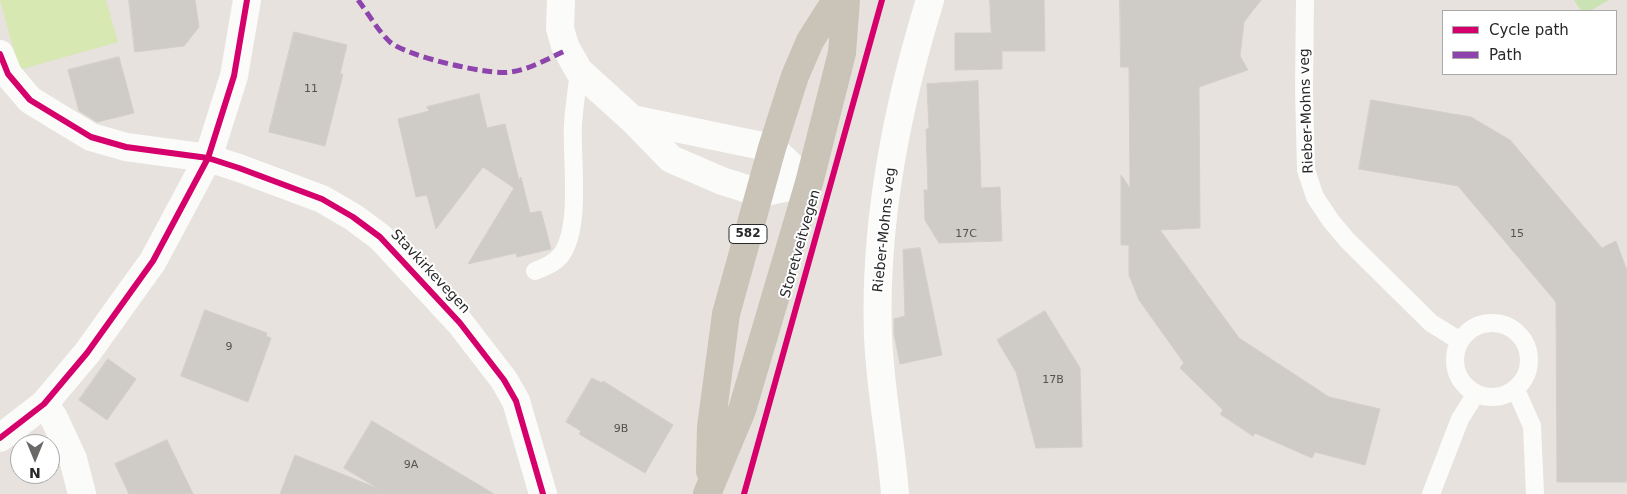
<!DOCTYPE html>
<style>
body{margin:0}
#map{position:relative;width:1627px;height:494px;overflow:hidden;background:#e7e2dd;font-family:"DejaVu Sans",sans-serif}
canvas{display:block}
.legend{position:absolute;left:1442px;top:10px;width:175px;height:65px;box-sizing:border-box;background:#fff;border:1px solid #a9a9a9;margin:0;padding:6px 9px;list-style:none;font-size:15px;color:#282828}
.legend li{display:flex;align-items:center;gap:10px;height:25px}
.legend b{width:25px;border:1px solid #a9a9a9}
.north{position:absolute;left:10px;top:434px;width:50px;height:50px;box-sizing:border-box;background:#fff;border:1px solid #a9a9a9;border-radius:50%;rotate:180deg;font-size:14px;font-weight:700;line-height:20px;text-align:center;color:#282828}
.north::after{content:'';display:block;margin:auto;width:18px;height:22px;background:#6b6967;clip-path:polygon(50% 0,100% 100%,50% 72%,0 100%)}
</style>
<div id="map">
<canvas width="1627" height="494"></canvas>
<ul class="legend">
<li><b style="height:6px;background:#d6006c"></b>Cycle path</li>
<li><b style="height:6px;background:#8e44ad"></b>Path</li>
</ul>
<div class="north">N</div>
</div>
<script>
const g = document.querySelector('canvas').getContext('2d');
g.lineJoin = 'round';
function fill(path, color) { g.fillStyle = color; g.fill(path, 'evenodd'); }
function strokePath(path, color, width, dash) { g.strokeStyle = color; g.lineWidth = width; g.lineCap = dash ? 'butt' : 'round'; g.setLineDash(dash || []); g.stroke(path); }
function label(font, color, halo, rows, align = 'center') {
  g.font = font + ' "DejaVu Sans",sans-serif'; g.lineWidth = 4; g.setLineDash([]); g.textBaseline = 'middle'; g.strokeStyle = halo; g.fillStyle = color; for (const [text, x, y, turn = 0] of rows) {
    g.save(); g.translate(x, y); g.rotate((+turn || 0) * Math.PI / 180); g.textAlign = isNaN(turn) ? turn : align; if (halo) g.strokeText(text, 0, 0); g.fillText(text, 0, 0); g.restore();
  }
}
fill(new Path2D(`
 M1574,0H1609L1590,11H1581Z`), '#cbe3b4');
fill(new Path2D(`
 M0,0H106L118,42L19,70Z`), '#d7e8b2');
const building = new Path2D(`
 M129,0H195L199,27L184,46L135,52Z
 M990,0H1044L1045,51H1002V69L955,70V33H991Z
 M1120,0H1261L1244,22L1240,56L1248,70L1199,87L1200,228L1160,230L1239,338L1329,397L1380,409L1365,465L1315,452L1312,458L1255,433L1253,436L1220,414L1223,410L1180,368L1184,363L1139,300L1129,275V245H1121V175L1130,188L1129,67H1121Z
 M294,32L347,45L340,74H343L325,146L269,132Z
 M119,57L134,113L97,122L79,111L68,70Z
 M978,81L981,188L1000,187L1002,241L939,243L925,220L924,190H928L926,129H929L927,84Z
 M479,94L487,128L505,124L519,180L521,177L530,213L541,211L551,249L517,257L516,253L468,264L514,188L483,167L436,229L427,195L416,197L398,119L429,111L427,107Z
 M1371,100L1471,117L1510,140L1602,248L1616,241L1627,271V482H1557L1556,302L1458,186L1359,169Z
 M920,248L942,355L900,364L894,334V319L905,316L903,250Z
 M205,310L267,333L266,336L271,338L248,402L181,376Z
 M1045,311L1080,368L1082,447L1036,448L1016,372L997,340Z
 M108,359L136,379L107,420L79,400Z
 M592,378L602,383L603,381L673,425L645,473L579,434L581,431L566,422Z
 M372,421L494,494H280L295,455L379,489L344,468Z
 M167,440L193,494H129L115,464Z`);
fill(building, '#cfccc8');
strokePath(building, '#d2ceca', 1);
strokePath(new Path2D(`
 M1305,0L1304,90L1306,170L1315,197L1331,221L1347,240L1431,323L1460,341
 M535,271C545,267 555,263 561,255C582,227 571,158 573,125C574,107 577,89 579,71
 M1455 360a37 37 0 1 1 74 0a37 37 0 1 1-74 0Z
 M1516,390L1532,426L1535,494
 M1431,494L1460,419L1475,395`), '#fbfbfa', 18);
strokePath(new Path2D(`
 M561,0L560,28L565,46L579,71L632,119L671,159L722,181L760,193L809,183
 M0,54L8,74L30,100L91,137L126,147L208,158L239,168L322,199L353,217L380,237L460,323L504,380L516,401L543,494
 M632,119L772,148L809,183
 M44,404L54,418L73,459L82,494
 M0,438L44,404L87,353L153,261L208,158L234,76L247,0
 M895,494C891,441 880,389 878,336C874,223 897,107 930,0`), '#fbfbfa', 28);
strokePath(new Path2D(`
 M710,471L711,427L726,314L772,148L795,76L810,41L836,0
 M707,494L742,410L809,183L842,53L846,0`), '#c9c3b8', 28);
strokePath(new Path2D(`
 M358,0C368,13 378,31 390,42C406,56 490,76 511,72C531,69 549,58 567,50`), '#8e44ad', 5, [10, 5]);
strokePath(new Path2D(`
 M0,54L8,74L30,100L91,137L126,147L208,158L239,168L322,199L353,217L380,237L460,323L504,380L516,401L543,494
 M0,438L44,404L87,353L153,261L208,158L234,76L247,0
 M744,494L882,0`), '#d6006c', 6);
label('11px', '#525251', null, [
 ["11",311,89],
 ["17C",966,234],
 ["15",1517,234],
 ["9",229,347],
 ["17B",1053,380],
 ["9B",621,429],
 ["9A",411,465]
]);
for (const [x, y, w] of [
 [748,234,38]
]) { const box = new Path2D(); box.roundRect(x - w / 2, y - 9.5, w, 19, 4); g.fillStyle = '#fff'; g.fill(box); strokePath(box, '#282828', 1); }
label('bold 12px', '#282828', null, [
 ["582",748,234]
]);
label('14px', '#282828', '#fff', [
 ["Rieber-Mohns veg",1307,111,-92],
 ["Rieber-Mohns veg",885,230,-84],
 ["Storetveitvegen",801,244,-74],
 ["Stavkirkevegen",430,272,47]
]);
</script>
